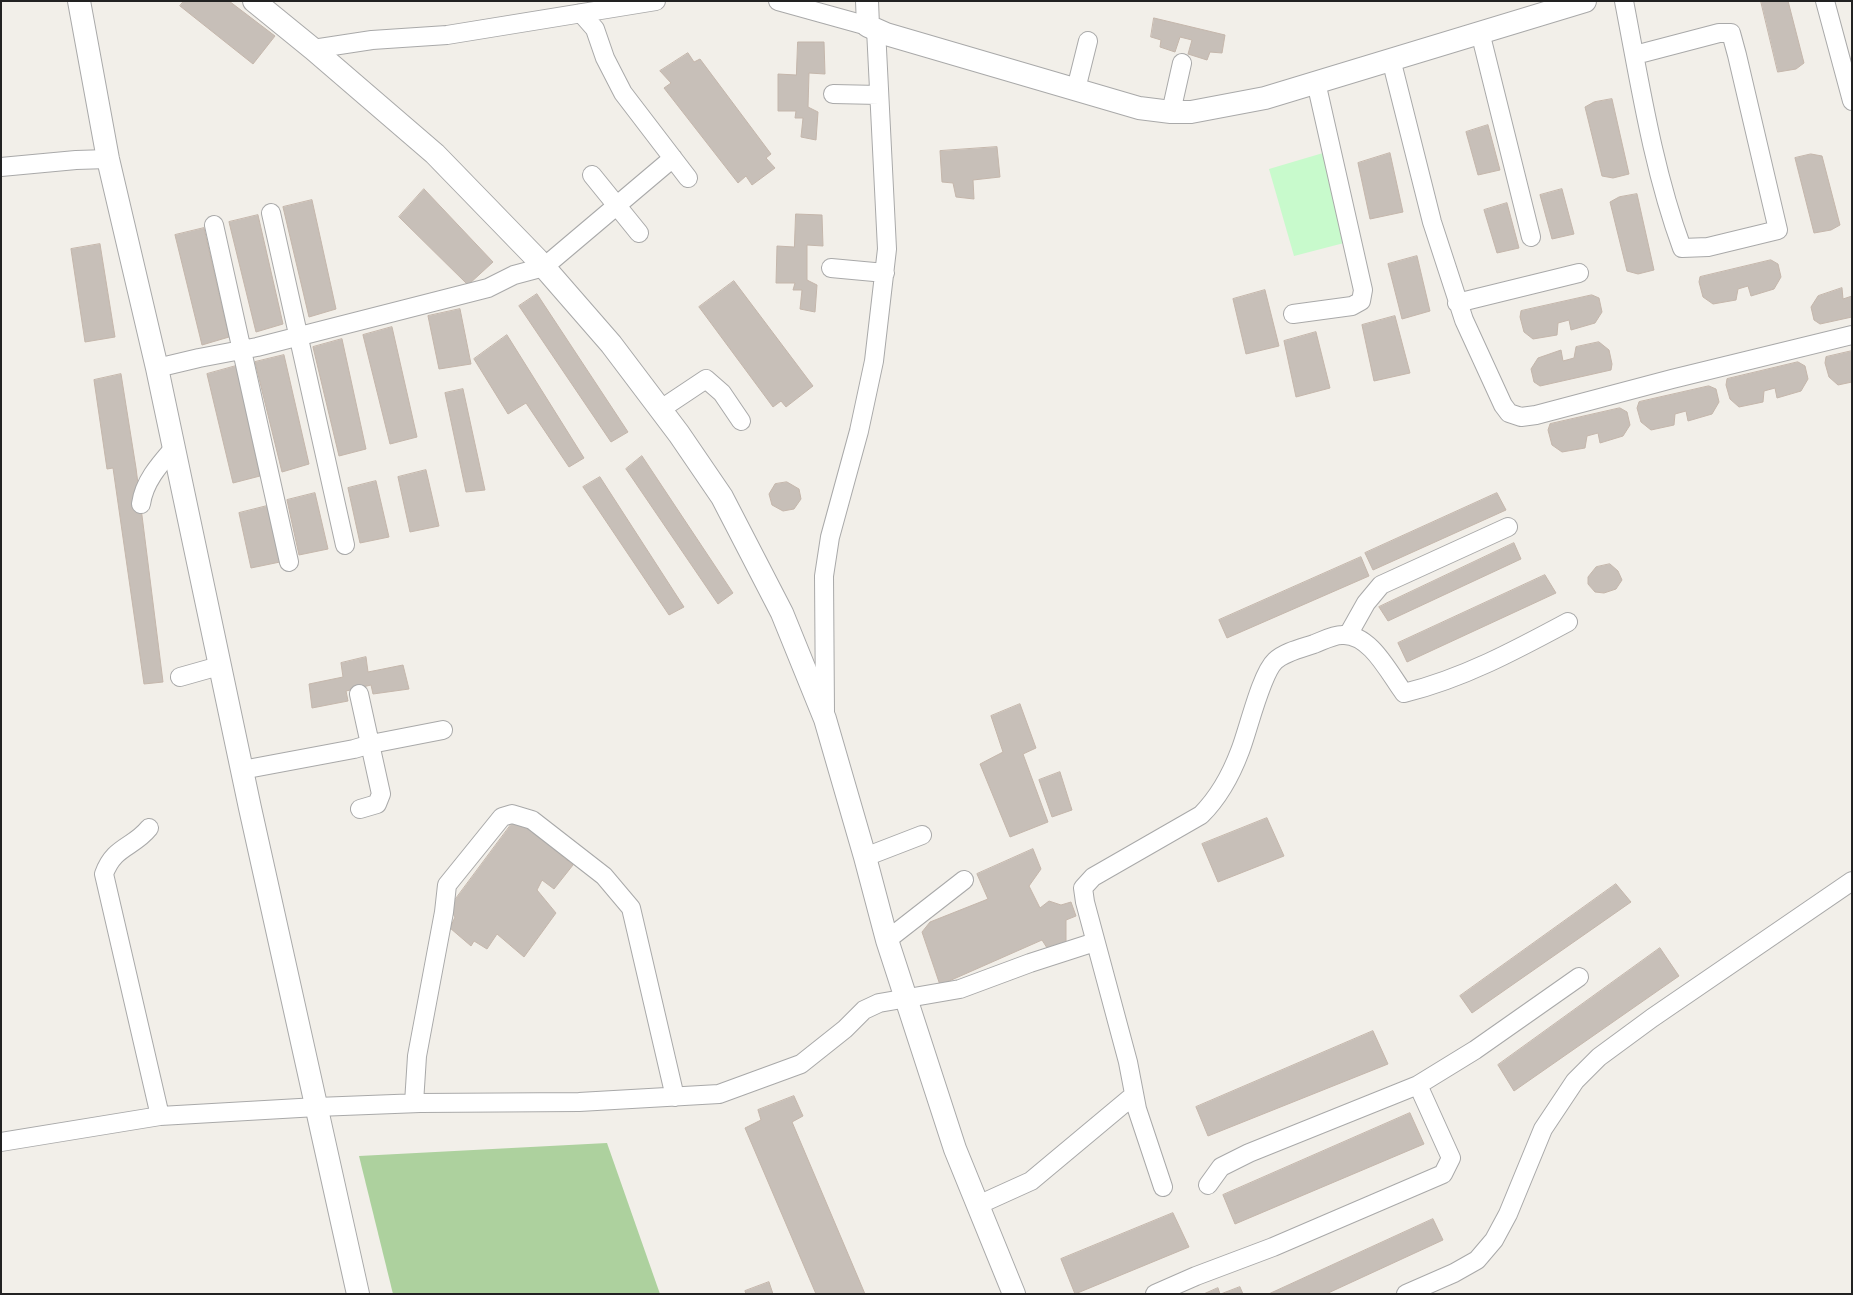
<!DOCTYPE html>
<style>
body{margin:0}
#map{position:relative;width:1853px;height:1295px;overflow:hidden;background:#f2efe9;font-family:"Archivo Narrow",sans-serif}
canvas{display:block}
.frame{position:absolute;inset:0;border:2px solid #222;pointer-events:none}
</style>
<div id="map">
<canvas width="1853" height="1295"></canvas>
<div class="frame"></div>
</div>
<script>
const g = document.querySelector('canvas').getContext('2d');
g.lineJoin = 'round';
function fill(path, color) { g.fillStyle = color; g.fill(path, 'evenodd'); }
function strokePath(path, color, width, dash) { g.strokeStyle = color; g.lineWidth = width; g.lineCap = dash ? 'butt' : 'round'; g.setLineDash(dash || []); g.stroke(path); }
fill(new Path2D(`
 M607,1143L660,1294H393L359,1156Z`), '#add19e');
fill(new Path2D(`
 M1323,153L1344,243L1294,256L1269,169Z`), '#c8facc');
const building = new Path2D(`
 M184,1H229L275,36L253,64L180,6Z
 M1761,1H1788L1804,63L1796,69L1778,72Z
 M1154,18L1225,35L1222,53L1210,52L1207,60L1188,54L1192,40L1180,37L1175,52L1160,47L1161,40L1151,37Z
 M798,42H824L825,74L809,73L808,107L818,112L816,140L801,137L803,118H795L796,111H778V74L796,75Z
 M688,53L694,62L700,59L771,154L766,158L775,168L752,185L746,176L738,183L664,88L671,83L660,71Z
 M1612,99L1629,174L1613,178L1602,176L1585,107L1594,102Z
 M1488,125L1500,170L1478,175L1466,132Z
 M997,147L1000,177L973,180L974,199L956,197L953,183L942,182L940,151Z
 M1390,153L1403,212L1370,219L1358,163Z
 M1811,154L1822,156L1840,225L1831,230L1814,233L1795,158Z
 M424,189L493,262L468,285L399,217Z
 M1562,189L1574,234L1552,239L1540,195Z
 M1637,194L1654,270L1638,274L1627,271L1610,202L1619,197Z
 M312,200L336,309L309,317L283,207Z
 M1507,203L1519,248L1497,253L1484,210Z
 M796,214L822,215L823,246L807,245V280L817,285L815,312L800,309L802,290H793L795,283H776L777,246L794,247Z
 M258,215L283,324L256,332L229,222Z
 M204,228L229,337L202,345L175,235Z
 M100,244L115,337L85,342L71,249Z
 M1417,256L1430,311L1402,319L1388,264Z
 M1771,260L1778,264L1781,277L1774,289L1751,296L1748,286L1738,289L1736,300L1713,304L1703,297L1699,282L1700,277Z
 M734,281L813,386L786,407L781,401L773,407L699,307Z
 M1842,288L1843,299L1852,296V317L1820,324L1814,320L1811,307L1818,296Z
 M1265,290L1279,346L1246,354L1233,299Z
 M537,294L628,432L611,442L519,306Z
 M1592,295L1599,298L1602,312L1595,323L1571,330L1569,320L1558,323L1557,335L1533,339L1524,332L1520,317L1521,311Z
 M460,309L471,364L439,369L428,316Z
 M1395,316L1410,373L1374,381L1362,325Z
 M392,327L417,437L390,444L363,335Z
 M1316,332L1330,388L1296,397L1284,341Z
 M507,335L584,458L569,467L526,403L508,414L474,359Z
 M342,339L366,449L339,456L313,347Z
 M1599,342L1609,350L1612,364L1611,370L1540,386L1534,382L1531,369L1538,358L1561,350L1563,361L1574,358L1576,347Z
 M1852,351V382L1838,385L1829,377L1825,363L1826,357Z
 M284,355L309,464L282,472L255,362Z
 M1798,362L1805,366L1808,379L1801,391L1777,398L1775,388L1764,391L1763,402L1739,407L1730,399L1726,385L1727,379Z
 M236,366L260,476L233,483L207,374Z
 M121,374L136,468L163,682L144,684L113,468L107,469L94,380Z
 M1709,386L1716,389L1719,402L1712,414L1688,421L1686,411L1675,414L1674,425L1651,430L1641,422L1637,408L1639,402Z
 M463,389L485,490L466,492L445,393Z
 M1620,408L1627,412L1630,425L1623,436L1600,443L1598,433L1587,436L1585,448L1562,452L1552,445L1548,430L1550,424Z
 M642,456L733,593L718,604L626,469Z
 M426,470L439,526L410,532L398,477Z
 M600,477L684,607L669,615L583,487Z
 M376,481L389,537L360,543L348,488Z
 M787,482L799,489L801,499L794,509L783,511L772,505L769,494L775,484Z
 M315,493L328,549L299,555L287,500Z
 M1497,493L1506,510L1373,570L1365,553Z
 M267,506L280,562L251,568L239,513Z
 M1514,543L1521,559L1388,621L1379,607Z
 M1361,557L1369,576L1227,638L1219,620Z
 M1610,564L1618,571L1622,580L1616,589L1604,593L1595,592L1588,584V577L1596,567Z
 M1545,575L1556,593L1407,662L1398,643Z
 M366,657L368,672L403,665L409,689L373,694L371,685L346,691L348,701L312,708L309,684L343,677L341,663Z
 M1020,704L1036,748L1023,754L1048,822L1010,837L980,764L1003,752L991,716Z
 M1060,772L1072,810L1052,817L1039,780Z
 M516,818L573,865L554,889L542,880L537,890L556,913L524,957L497,934L487,949L474,941L471,946L450,928L455,917L449,908Z
 M1267,818L1284,856L1218,882L1202,844Z
 M1033,849L1041,869L1029,886L1040,908L1049,901L1061,905L1071,902L1076,916L1066,920V942L1049,951L1042,940L940,985L922,932L930,922L988,899L977,874Z
 M1616,884L1631,902L1472,1013L1460,996Z
 M1660,948L1679,976L1514,1091L1498,1065Z
 M1373,1031L1388,1064L1208,1136L1196,1107Z
 M794,1096L803,1116L792,1122L865,1294H816L745,1128L761,1120L758,1110Z
 M1410,1113L1424,1144L1235,1224L1223,1195Z
 M1173,1213L1189,1247L1075,1294L1061,1259Z
 M1433,1219L1443,1240L1326,1294H1269Z
 M769,1282L773,1294H746L745,1291Z
 M1240,1287L1243,1294H1221Z
 M1218,1288L1220,1294H1204Z`);
fill(building, '#c7bfb8');
strokePath(building, '#c4b6ab', 1);
const minor = new Path2D(`
 M778,1L868,26
 M1624,1C1640,84 1653,169 1682,248L1708,247L1778,230L1737,55L1731,33H1719L1635,55
 M1825,1L1852,101
 M581,13L595,29L605,58L623,93L688,178
 M1480,32L1531,237
 M313,49L372,40L447,35L656,1
 M1391,59L1432,222L1464,320L1503,405L1509,413L1521,417L1536,415L1672,379L1852,335
 M1076,89L1088,41
 M833,94L879,95
 M1171,112L1182,63
 M1,167L76,160L108,159
 M592,175L639,233
 M271,213L345,545
 M214,225L289,562
 M831,268L885,273
 M1457,303L1579,273
 M1293,314L1352,306L1361,301L1363,290L1316,82
 M157,368L199,358L257,347L488,288L514,275L544,267L673,158
 M661,409L706,379L722,393L741,421
 M141,504C144,482 159,465 173,449
 M1348,635L1366,603L1381,585L1508,527
 M180,677L219,666
 M359,694L381,794L377,804L360,809
 M825,713L824,576L830,537L859,431L874,361L887,249L876,29
 M242,770L354,749L371,744L443,730
 M149,828C133,848 114,846 104,874L160,1116
 M865,857L922,835
 M887,940L964,880
 M414,1103L417,1056L444,912L447,885L502,817L512,814L532,820L604,876L631,908L675,1097
 M1,1142L160,1116L317,1107L420,1103L579,1102L719,1094L801,1064L845,1029L864,1010L879,1003L960,989L1030,963L1095,942
 M1208,1185L1221,1167L1249,1153L1418,1085
 M1163,1187L1137,1109L1128,1062L1085,902L1083,888L1093,877L1201,815C1219,797 1231,775 1240,751C1248,731 1261,674 1275,661C1284,652 1302,648 1314,644C1322,641 1333,635 1342,635C1370,633 1389,673 1404,693C1462,679 1516,650 1568,622
 M978,1205L1031,1181L1134,1095
 M1155,1294L1196,1276L1273,1247L1443,1174L1451,1158L1418,1085L1475,1050L1579,977
 M1406,1294L1454,1273L1477,1260L1494,1240L1508,1214L1543,1129L1575,1081L1599,1057L1652,1018L1852,881`);
const tertiary = new Path2D(`
 M79,1L108,159L157,368L250,808L358,1294
 M254,1L313,49L435,154L537,259L611,344L679,434L722,497L782,613L825,719L865,857L887,940L955,1149L1014,1294
 M867,1L868,26L886,34L1139,108L1171,112H1191L1265,98L1585,1`);
strokePath(minor, '#a9a9a9', 20);
strokePath(tertiary, '#a9a9a9', 24);
strokePath(minor, '#fff', 18);
strokePath(tertiary, '#fff', 22);
</script>
